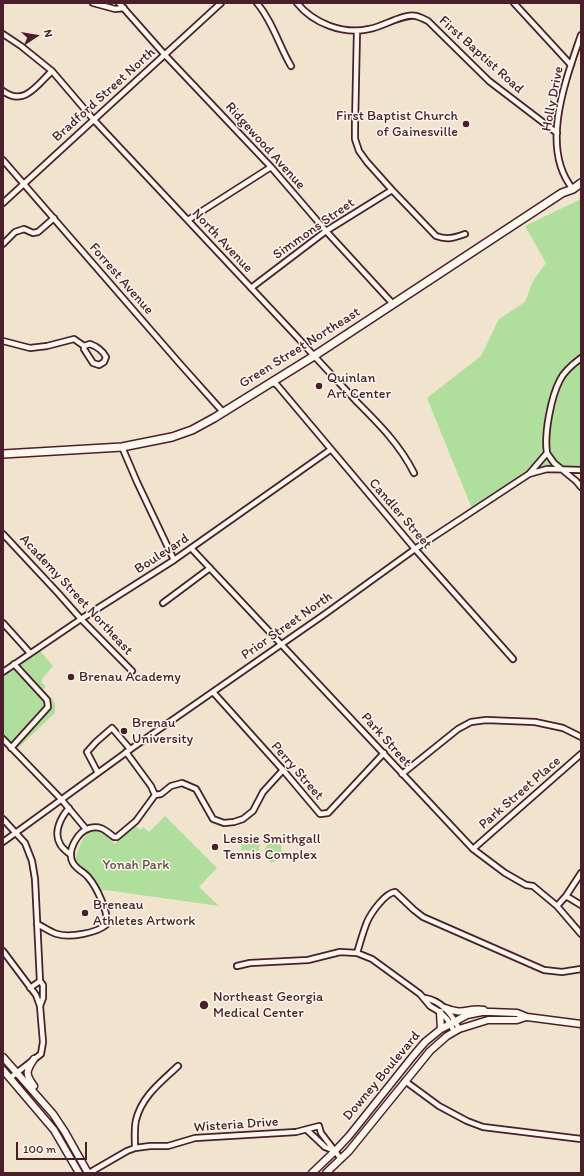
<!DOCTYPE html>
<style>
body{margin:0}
#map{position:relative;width:584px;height:1176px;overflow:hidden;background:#f0e4cf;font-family:Itim,sans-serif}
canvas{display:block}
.frame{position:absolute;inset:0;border:4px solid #4a1f2b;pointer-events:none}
.north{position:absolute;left:16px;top:16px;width:40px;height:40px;-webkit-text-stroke:3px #fbf7ec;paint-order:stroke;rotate:78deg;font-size:11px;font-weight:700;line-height:16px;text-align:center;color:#4a1f2b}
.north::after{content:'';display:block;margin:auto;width:14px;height:18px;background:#4a1f2b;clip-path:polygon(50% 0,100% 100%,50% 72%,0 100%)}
.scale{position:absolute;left:16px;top:1142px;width:71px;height:18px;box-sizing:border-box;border:2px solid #4a1f2b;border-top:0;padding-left:5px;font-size:12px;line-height:14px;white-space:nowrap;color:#4a1f2b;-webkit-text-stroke:3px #fbf7ec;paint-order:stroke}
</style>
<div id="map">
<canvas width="584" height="1176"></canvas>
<div class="frame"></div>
<div class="north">N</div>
<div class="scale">100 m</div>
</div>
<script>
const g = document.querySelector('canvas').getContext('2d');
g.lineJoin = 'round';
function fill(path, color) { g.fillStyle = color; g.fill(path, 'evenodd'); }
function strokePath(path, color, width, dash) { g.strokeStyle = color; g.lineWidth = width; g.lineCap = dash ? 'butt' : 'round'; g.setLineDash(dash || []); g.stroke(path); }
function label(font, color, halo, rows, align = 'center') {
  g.font = font + ' Itim,sans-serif'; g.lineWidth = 3; g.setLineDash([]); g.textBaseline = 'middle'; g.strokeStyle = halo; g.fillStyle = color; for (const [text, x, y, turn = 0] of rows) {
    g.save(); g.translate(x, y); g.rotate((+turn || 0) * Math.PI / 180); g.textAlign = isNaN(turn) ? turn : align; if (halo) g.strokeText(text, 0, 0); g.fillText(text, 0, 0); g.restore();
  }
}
fill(new Path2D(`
 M581,199V468L548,465L473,511L427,398L481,356L499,319L525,302L533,281L546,263L525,226Z
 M40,651L53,666L42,679V683L46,686L43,690L51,698H52L55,704V713L17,749L3,734V677Z
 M165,816L217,868L199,887L219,906L105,890L101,891L92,876L80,865H76L74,859L76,858C78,849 86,823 101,831C106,835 111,840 115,844L122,836L136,826L140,830L143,827L149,832Z
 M242,838L260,839L259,851L241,850Z
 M272,842L281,845L282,855L279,859L271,863L269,861L264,851L267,845Z`), '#b0de9c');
const minor = new Path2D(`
 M93,3L115,9L124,8
 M119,3L165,55L271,167L326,231L393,304
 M257,3C273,22 279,46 291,66
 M297,3C313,23 343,35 369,29C383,27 403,13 416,16C420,17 424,19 428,21L489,81L557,133
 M514,3L571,65
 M357,31L355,125V139L359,151L367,162L392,190L436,236C447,240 454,238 465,234
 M3,34L21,46L52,71L93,119L299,339C318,361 338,381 357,402C379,424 400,445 414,473
 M3,91C24,107 37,85 52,71
 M3,160L181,365L223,412
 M573,189C539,148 566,79 581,35
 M3,203L221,3
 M188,220L271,167
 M3,244L15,232L24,229L33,233L38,232L54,218
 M251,288L326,231L392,190
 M3,341L30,348L47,346L74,339L84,346V349L93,363L99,365L104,362L106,357C103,351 96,346 90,344L84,346
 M272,382L277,385L415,549L513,659
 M122,447L137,482L174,560
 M547,453L554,463L576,481L581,487
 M529,474L547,469L581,470
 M3,534L58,593L81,619L132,671
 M191,548L473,849L505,873L526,885L533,886L557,906L566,896L581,905
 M163,603L210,568
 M3,623L30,653
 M3,672L81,619L174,560L330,450
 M213,692L283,770L320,814L328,813L384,753
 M3,739L61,799L86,829
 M11,748L48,707L47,700L14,664
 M126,752L151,786L155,795
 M98,773L87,752L96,742L112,728L130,749
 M402,774L458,729L471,722L486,720L535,722L563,728L581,737
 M69,808C61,817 53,832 60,844C62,848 67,852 71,855
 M3,819L25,843L32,861L35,879L40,981L43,985V998L40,1006L43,1042L41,1054L10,1078
 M3,842L135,746L325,614L415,549L529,474L547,453C544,434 551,397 560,380C564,371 573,364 581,358
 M473,849L581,754
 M566,896L581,873
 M557,906L581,934
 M37,924C44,927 50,932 57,934C70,938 96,933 106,925C110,914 96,886 88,877C84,872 76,869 73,863C66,851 78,831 90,828C101,825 106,831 114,837H117L136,821L155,795L161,794L171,786L182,783L196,789L213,819L224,823L234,822L243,819L253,811L263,792L283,770
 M3,951L36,995L40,1006
 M357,953C360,943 363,932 367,922C371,913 385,893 395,892L414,910L423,917L544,970L562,972L581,969
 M237,966L250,963L308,960L340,952L357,953L372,959L420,994L430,1006L440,1012L447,1019L454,1031
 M30,988L40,981
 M425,998C442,1001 452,1014 459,1029
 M405,1081L439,1106L467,1121L483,1127L581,1139
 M307,1130L325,1147L335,1151
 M135,1148C135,1139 134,1129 136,1120C142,1096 161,1082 178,1066
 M89,1173L127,1151L135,1148L150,1146H168L195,1138L296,1132L319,1126L321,1133L341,1159`);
const major = new Path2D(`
 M445,1008C464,1016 468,1007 484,1010
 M440,1012L441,1029
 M3,1057L53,1114L65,1132L88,1173
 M3,1070L54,1130L79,1173
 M34,1086C25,1074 26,1071 34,1059
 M312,1173L335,1151L349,1136L413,1056L425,1042L441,1029L467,1015L482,1012H491L517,1013L527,1017L581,1024
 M326,1173L349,1151L430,1051L447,1036L459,1029L488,1020H517L526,1017`);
const highway = new Path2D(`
 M3,454L122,447L172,437L192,430L214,418L314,356L562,193L573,189L581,183`);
strokePath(minor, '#4a1f2b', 8);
strokePath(major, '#4a1f2b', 9);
strokePath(highway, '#4a1f2b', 10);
strokePath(minor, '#fbf7ec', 4.5);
strokePath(major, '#fbf7ec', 6);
strokePath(highway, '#fbf7ec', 7);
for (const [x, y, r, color] of [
 [466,124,4,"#4a1f2b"],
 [319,386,4,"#4a1f2b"],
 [71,677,4,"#4a1f2b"],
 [124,731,4,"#4a1f2b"],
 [215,847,4,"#4a1f2b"],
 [85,913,4,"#4a1f2b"],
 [204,1005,5,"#4a1f2b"]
]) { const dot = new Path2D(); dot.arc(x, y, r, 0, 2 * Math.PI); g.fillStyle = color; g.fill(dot); strokePath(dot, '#fbf7ec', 1.5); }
label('14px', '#4a1f2b', '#fbf7ec', [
 ["First Baptist Road",481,55,42],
 ["Bradford Street North",104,95,-42],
 ["Holly Drive",553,99,-79],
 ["Ridgewood Avenue",265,146,48],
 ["Simmons Street",314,229,-35],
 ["North Avenue",222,241,47],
 ["Forrest Avenue",121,279,49],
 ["Green Street Northeast",300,348,-32],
 ["Candler Street",400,514,49],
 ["Boulevard",162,554,-33],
 ["Academy Street Northeast",76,595,47],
 ["Prior Street North",287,626,-35],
 ["Park Street",386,740,48],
 ["Perry Street",297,771,49],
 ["Park Street Place",520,793,-41],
 ["Downey Boulevard",382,1076,-50],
 ["Wisteria Drive",236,1125,-4]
]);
label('14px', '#4a1f2b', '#fbf7ec', [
 ["First Baptist Church",458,116,"right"],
 ["of Gainesville",458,132,"right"],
 ["Quinlan",327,378],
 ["Art Center",327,394],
 ["Brenau Academy",79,677],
 ["Brenau",132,723],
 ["University",132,739],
 ["Lessie Smithgall",223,839],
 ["Tennis Complex",223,855],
 ["Breneau",93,905],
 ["Athletes Artwork",93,921],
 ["Northeast Georgia",213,997],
 ["Medical Center",213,1013]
], 'left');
label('14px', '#644f47', '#fbf7ec', [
 ["Yonah Park",136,865]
]);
</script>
